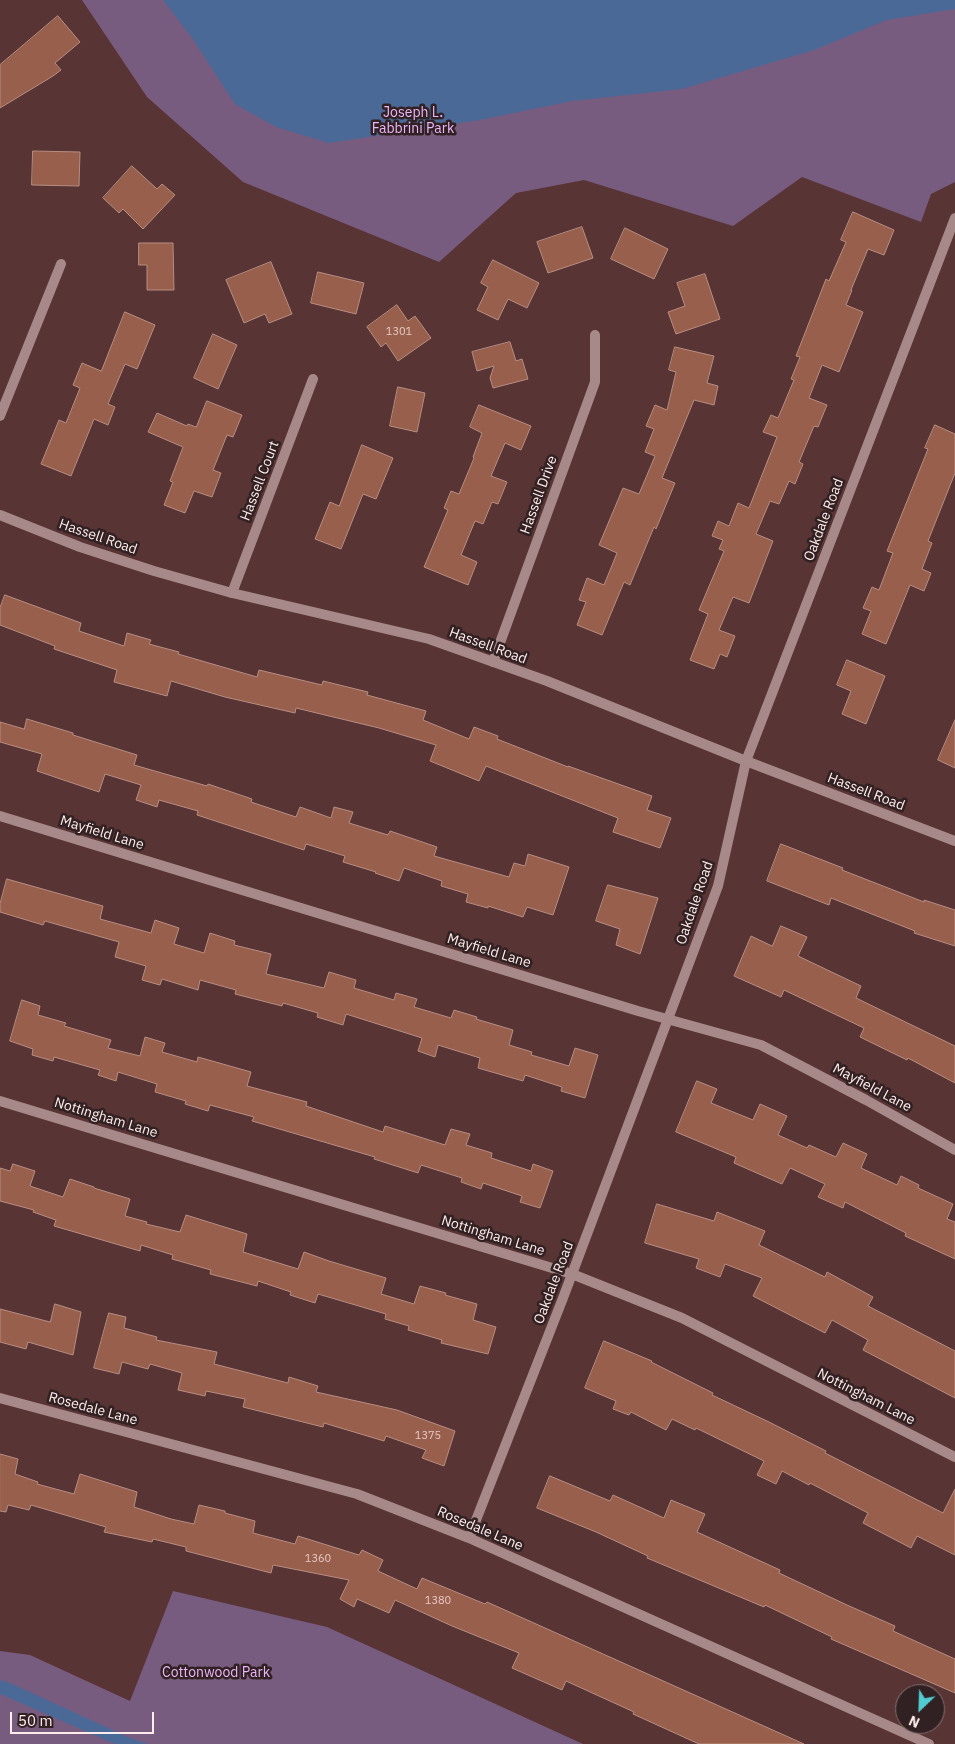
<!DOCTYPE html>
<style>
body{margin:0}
#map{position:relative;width:955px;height:1744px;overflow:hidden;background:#583435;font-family:"IBM Plex Sans",sans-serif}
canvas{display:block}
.north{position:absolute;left:895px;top:1684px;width:50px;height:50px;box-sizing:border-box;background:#322122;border:1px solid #847272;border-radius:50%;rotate:204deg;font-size:14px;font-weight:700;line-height:20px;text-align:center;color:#feebeb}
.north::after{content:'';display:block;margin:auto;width:18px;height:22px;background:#51ccd1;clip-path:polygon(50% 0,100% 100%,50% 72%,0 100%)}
.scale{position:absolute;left:10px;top:1712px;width:144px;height:22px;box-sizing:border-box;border:2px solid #feebeb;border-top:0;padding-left:6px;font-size:15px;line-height:18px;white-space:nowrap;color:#feebeb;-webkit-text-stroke:4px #322122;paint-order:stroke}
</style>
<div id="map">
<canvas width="955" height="1744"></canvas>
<div class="north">N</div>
<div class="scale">50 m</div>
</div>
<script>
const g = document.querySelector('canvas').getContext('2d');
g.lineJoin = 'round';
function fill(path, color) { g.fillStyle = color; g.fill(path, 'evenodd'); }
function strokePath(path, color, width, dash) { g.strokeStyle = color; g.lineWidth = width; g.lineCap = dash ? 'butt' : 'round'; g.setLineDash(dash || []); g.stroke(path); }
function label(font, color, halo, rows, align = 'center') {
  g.font = font + ' "IBM Plex Sans",sans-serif'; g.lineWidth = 5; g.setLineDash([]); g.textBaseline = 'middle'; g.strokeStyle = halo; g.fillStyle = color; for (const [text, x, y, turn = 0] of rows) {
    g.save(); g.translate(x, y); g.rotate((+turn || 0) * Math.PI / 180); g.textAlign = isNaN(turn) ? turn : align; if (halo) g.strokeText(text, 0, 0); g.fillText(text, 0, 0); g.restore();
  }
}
fill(new Path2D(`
 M82,0H955V182L931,194L921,222L802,177L733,226L584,180L516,193L439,262L243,182L147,97Z
 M173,1591L327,1627L583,1744H0V1651L30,1655L130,1701Z`), '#775c7f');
fill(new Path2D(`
 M163,0H955V9L887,20L814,50L682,89L572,101L480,120L329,143L276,127L235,104L192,38Z
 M0,1680L10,1683L130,1738L148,1744H115L0,1694Z`), '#4b6997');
const building = new Path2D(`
 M58,16L80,42L55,63L61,70L53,76L0,108V65Z
 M33,151L80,152L79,186L32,185Z
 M132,166L157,189L162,184L175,195L143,229L123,209L119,213L103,198Z
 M853,212L894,230L884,255L868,249L851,290H852L846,305L863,312L839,372L822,365L809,398L827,405L818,427L814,426L799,462L803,464L795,484L789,481L779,504L770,501L756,534L773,541L749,603L733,597L719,630L735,636L727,657L720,654L714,669L690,660L708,614L699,610L724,551L719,549L723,540L712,536L718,521L729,526L738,503L749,508L777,437L763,432L771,415L778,418L794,380L791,379L800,357L796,356L826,279L829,281L846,242L841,240Z
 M582,227L593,258L548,273L537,242Z
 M625,228L668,249L654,279L611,259Z
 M139,243H173L174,290H147V265H139Z
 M493,260L539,283L527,308L508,299L498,320L477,310L488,287L481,283Z
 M271,262L292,314L269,323L265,314L244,323L226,280Z
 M318,272L364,283L356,314L311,303Z
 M705,274L720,319L676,334L668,312L685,306L677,283Z
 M397,305L408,321L415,316L431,338L398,361L386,343L381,347L367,327Z
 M125,312L155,325L137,369L125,364L108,404L115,407L108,425L94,419L71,476L41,464L59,420L66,423L80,388L73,385L82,363L101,371Z
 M213,334L237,345L218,389L194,378Z
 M510,342L516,361L522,359L528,379L493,388L490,378L494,366L477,371L472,352Z
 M675,347L714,356L707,383L718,386L714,405L694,400L662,478L675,483L656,529L654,527L630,585L624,582L602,635L577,625L586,602L579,600L587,578L604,585L617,553L599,545L623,488L639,494L655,456L645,452L654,429L646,426L655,405L667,410L676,372L669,370Z
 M398,387L425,393L417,432L390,426Z
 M207,401L242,415L233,437L227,435L213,470L221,473L212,497L194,491L185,513L164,505L173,482L170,481L183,447L148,432L157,413L187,426L188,424L196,427Z
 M479,405L531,426L521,450L505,443L491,476L507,482L498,504L492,502L483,524L475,521L461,555L477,562L468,585L424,567L448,510L444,508L451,491L459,494L474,458L473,457L482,433L470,427Z
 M935,425L955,434V473L928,541L932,543L922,569L931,573L924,591L910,585L886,644L862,634L871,611L863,608L872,587L879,590L893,553L887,551L928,449L925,448Z
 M362,445L393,458L376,499L363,494L341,549L315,539L330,502L339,506Z
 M5,595L81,623L79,631L124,646L127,633L151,640L149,644L179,652L178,654L257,677L259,670L322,685L323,681L368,692L367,695L426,711L423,720L469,739L474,727L498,736L497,739L568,767V766L652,796L647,810L671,818L660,848L613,832L618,818L486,766L479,781L430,761L436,745L379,728L296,708L295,713L225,697L171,681L167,696L114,682L117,670L54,649L55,646L0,625V608Z
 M847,660L885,676L866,724L842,714L851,691L837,685Z
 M27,719L73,733V735L137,755L134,765L207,786L208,784L252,799L251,802L296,817L300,807L331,818L334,807L353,812L349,823L388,835L390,831L437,847L434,856L509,877L514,863L525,866L528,854L569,867L553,915L527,907L523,917L488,906V908L466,902L468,894L441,886L442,881L404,868L399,881L375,873L376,872L343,862L345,856L306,844L304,850L197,815L198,811L159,800L157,807L136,800L141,785L105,774L99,792L37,771L42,754L0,742V722L24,729Z
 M955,720V768L938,760Z
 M781,844L843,868L842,870L924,902V900L955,910V946L914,933L915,931L831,898L829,905L767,881Z
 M7,879L103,906L100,919L151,933L155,920L179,928L174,944L204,953L210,933L235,941L234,945L271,954L266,974L324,988L329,972L356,980L354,988L394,1000L396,993L417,999L414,1007L451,1018L454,1010L477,1017L476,1019L513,1030L509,1045L532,1052L531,1055L569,1066L575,1048L598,1055L585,1098L561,1091L562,1087L525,1075L523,1081L478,1068L480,1058L438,1045L435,1057L418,1051L422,1038L346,1014L343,1025L317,1017L318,1013L283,1003L282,1006L235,994L236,990L200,980L198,990L162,979L160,985L142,980L146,966L115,957L119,942L45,921L43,925L0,912V904Z
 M608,885L658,898L640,954L616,945L620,929L596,921Z
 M781,926L807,937L798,956L861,986L856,998L955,1046V1083L908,1058L907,1060L860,1037L864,1028L784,990L781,997L734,976L751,936L772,946Z
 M22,1000L40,1006L38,1015L66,1023L64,1026L111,1040L108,1048L140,1056L145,1037L165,1043L162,1052L197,1062L198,1057L251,1072L247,1086L307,1102L306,1106L383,1132L385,1126L445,1145L451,1129L470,1134L466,1145L492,1153L491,1158L531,1171L533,1164L553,1171L540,1208L520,1202L522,1196L483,1183L481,1189L461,1182L462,1178L421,1165L418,1173L374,1159L375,1157L252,1121L254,1117L210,1105L208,1111L185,1104L186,1101L155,1092L157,1084L118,1072L116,1081L98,1075L100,1070L54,1057L53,1061L32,1055L33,1049L10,1041Z
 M697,1081L717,1089L711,1103L753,1120L760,1104L787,1116L778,1135L807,1148L809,1145L836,1157L843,1143L867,1154L861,1168L897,1185L901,1176L919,1185L918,1188L953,1204L947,1219L955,1222V1259L905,1236L906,1233L845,1202L843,1208L818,1197L825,1184L790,1168L782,1184L734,1163L736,1157L676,1132Z
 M13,1164L35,1171L30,1186L63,1197L70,1179L94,1187V1188L130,1199L125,1216L147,1222L146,1224L180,1232L186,1215L247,1234L243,1252L298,1269L304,1252L329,1261L386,1278L381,1294L414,1304L420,1286L446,1293L445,1295L477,1304L473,1320L496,1327L488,1354L441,1343L442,1340L408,1330L409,1326L385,1319L386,1314L318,1294L315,1303L290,1295L291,1292L258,1281L257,1286L210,1274L211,1270L172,1259L173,1255L141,1245L140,1251L54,1226L56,1220L33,1212L34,1210L0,1201V1168L10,1171Z
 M657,1204L714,1221L717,1212L765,1231L759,1245L825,1277L827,1272L873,1297L868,1306L955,1351V1398L863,1350L868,1340L832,1320L825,1333L753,1296L762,1278L725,1264L720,1277L696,1268L699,1259L645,1243Z
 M55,1304L81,1312L73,1355L28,1342L26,1349L0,1342V1309L50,1322Z
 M109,1313L126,1317L124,1328L157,1337L156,1340L217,1352L214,1364L288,1383L289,1377L318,1386L316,1392L397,1410L455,1431L444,1466L422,1458L426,1450L386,1436L384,1441L324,1423L323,1427L243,1407L245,1399L206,1391L205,1396L178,1390L182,1373L150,1364L148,1369L122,1362L119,1374L94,1368Z
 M604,1341L652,1361L651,1362L713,1393L712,1395L769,1422L826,1451L825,1453L943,1513L955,1489V1555L917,1536L911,1548L863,1523L868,1513L810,1483L809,1485L782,1471L776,1484L757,1475L764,1461L696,1428L695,1430L672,1419L666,1430L631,1412L629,1415L613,1409L616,1401L585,1388Z
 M0,1454L18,1459L15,1474L38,1482L37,1484L74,1494L80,1474L137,1492L134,1507L171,1519L194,1524L199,1505L225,1511V1513L255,1521L253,1533L295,1544L298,1536L359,1555L362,1550L383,1560L378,1571L417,1589L422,1578L485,1604L487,1602L804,1744H699L633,1714L634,1712L566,1681L562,1690L512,1668L519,1653L452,1626L395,1600L389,1613L357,1599L354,1607L340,1599L349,1580L273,1565L271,1573L186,1551V1547L153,1539L152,1542L104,1532L106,1527L31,1505L29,1510L8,1505L6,1512L0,1511Z
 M550,1476L610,1501L613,1495L664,1518L671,1500L705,1514L697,1532L780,1570L779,1573L847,1605L895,1626L893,1631L955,1659V1693L831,1639L832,1637L765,1605L764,1607L647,1558L648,1556L596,1532L537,1508Z`);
fill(building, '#995f4d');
strokePath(building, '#b68e81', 1);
strokePath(new Path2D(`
 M0,416L61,264
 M232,593L313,379
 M493,662L595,382V335
 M0,816L638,1011L761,1045L866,1100L955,1150
 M0,1101L572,1274L682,1318L955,1457
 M0,1398L357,1494L469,1538L929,1744
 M469,1538L563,1298L718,886L746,761L955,218`), '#a68988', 10);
strokePath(new Path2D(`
 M0,515L80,547L154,571L232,593L429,639L547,681L746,761L955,841`), '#a68988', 10);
label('11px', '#e5c8c4', null, [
 ["1301",399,332],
 ["1375",428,1436],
 ["1360",318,1559],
 ["1380",438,1601]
]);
label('14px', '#ecb6fc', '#322122', [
 ["Joseph L.",413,113],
 ["Fabbrini Park",413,129],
 ["Cottonwood Park",216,1673]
]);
label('14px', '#feebeb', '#322122', [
 ["Hassell Court",260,481,-69],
 ["Hassell Drive",539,495,-70],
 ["Oakdale Road",824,520,-69],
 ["Hassell Road",98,537,19],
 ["Hassell Road",488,646,20],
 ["Hassell Road",866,792,21],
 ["Mayfield Lane",102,833,17],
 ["Oakdale Road",695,903,-71],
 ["Mayfield Lane",489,951,17],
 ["Mayfield Lane",872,1088,28],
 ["Nottingham Lane",106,1118,17],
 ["Nottingham Lane",493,1236,17],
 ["Oakdale Road",554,1283,-69],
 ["Nottingham Lane",866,1397,27],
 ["Rosedale Lane",93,1409,15],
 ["Rosedale Lane",480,1529,23]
]);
</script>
